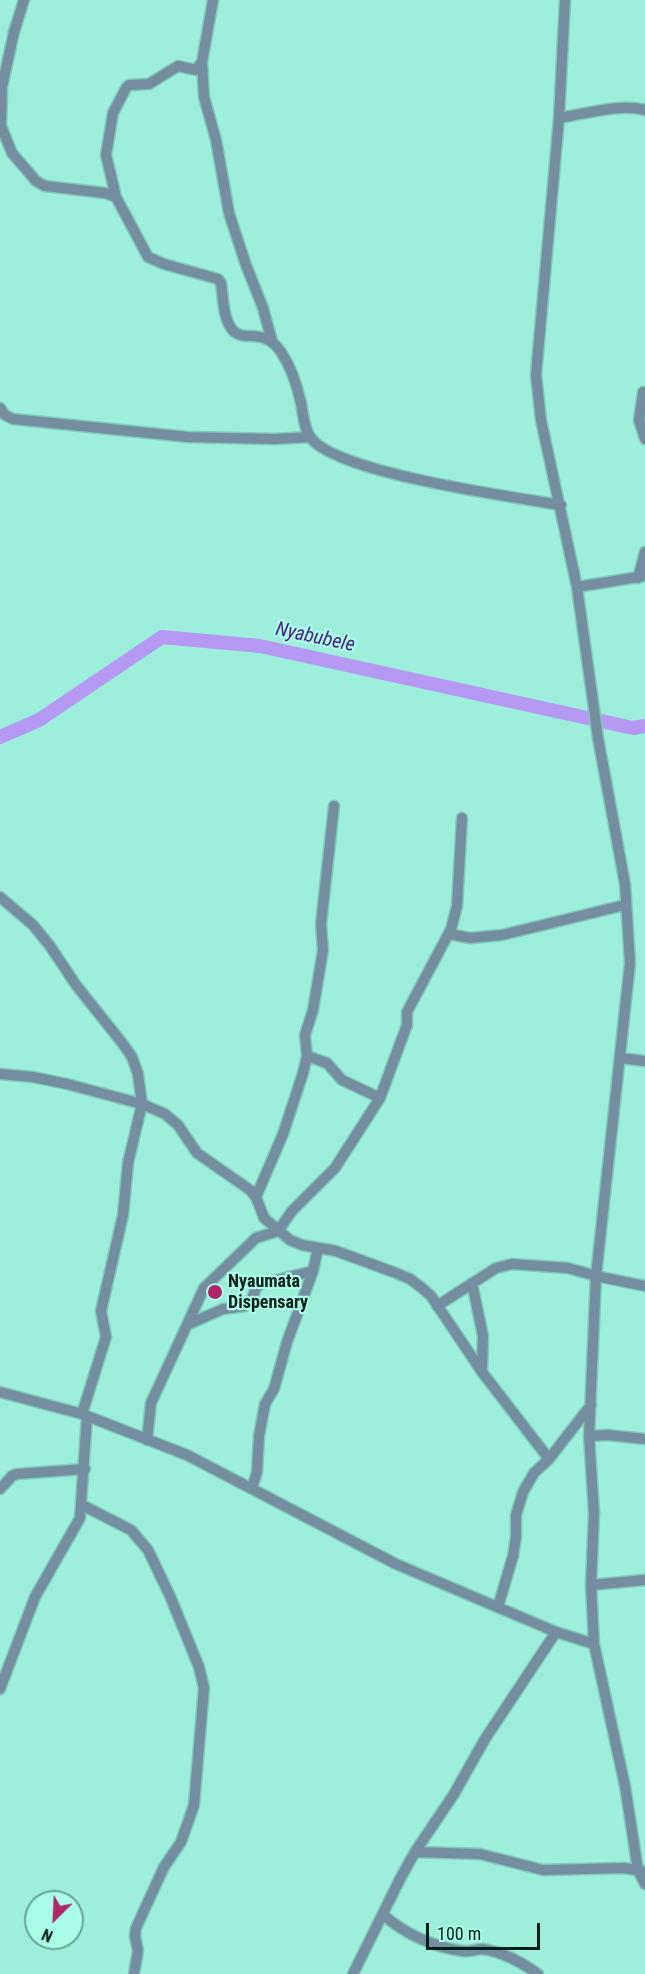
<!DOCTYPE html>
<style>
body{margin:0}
#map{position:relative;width:645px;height:1974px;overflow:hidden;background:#9defdc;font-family:"Roboto Condensed",sans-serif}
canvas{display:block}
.north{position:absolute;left:24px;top:1890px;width:60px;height:60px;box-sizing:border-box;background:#aafde9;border:2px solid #66a496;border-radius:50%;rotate:204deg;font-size:16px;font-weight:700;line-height:24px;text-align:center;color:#001f19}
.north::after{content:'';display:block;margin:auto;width:21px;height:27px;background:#b02666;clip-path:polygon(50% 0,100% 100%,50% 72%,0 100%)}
.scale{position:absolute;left:426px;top:1923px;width:114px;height:27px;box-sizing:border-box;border:3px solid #001f19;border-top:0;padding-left:8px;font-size:18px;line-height:21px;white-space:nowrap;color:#001f19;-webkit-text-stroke:4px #aafde9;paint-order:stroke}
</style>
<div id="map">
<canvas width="645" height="1974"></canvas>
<div class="north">N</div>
<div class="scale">100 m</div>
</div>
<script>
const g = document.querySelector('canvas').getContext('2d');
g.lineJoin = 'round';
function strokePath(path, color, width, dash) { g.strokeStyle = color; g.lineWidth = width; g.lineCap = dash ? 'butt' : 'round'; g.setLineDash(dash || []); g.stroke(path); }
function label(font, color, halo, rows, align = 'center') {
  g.font = font + ' "Roboto Condensed",sans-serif'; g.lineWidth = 4.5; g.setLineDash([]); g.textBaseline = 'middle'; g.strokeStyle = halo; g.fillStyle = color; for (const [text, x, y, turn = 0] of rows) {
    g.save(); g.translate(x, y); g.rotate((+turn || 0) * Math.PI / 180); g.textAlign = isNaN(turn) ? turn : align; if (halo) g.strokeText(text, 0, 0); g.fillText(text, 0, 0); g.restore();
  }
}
strokePath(new Path2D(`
 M0,737L39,720L162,637L260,646L633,728L645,726`), '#b699f3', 14);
const minor = new Path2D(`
 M24,0L14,32L2,87L1,126L12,153L36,181L45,186L105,193L116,197L148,257L164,264L218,279L221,283C223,297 223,316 231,328C242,345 263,325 281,352C291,367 297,385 301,403C303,414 304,429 311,438C337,473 512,497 561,505
 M213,0L202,62L204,97L216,140L229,213L246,265L263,308L272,341
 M565,0L559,118L536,375L541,420L577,587L598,738L625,884L630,963L596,1276L589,1436L594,1513L591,1585L594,1644L625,1786L638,1870L645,1884
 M559,118C585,114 621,103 645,110
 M116,197L106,155L113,113L126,88L129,85L149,84L178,66L196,70L202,62
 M643,392L639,420L645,439
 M0,408L5,415L13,419L188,437L275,439L310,437
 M638,578L645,552
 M577,587L645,576
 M0,897L33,925L50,946L76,985L123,1044L132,1057L138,1074L142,1104L128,1163L123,1215L101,1311L106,1337L82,1414
 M449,934L470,938L502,935L625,905
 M307,1056L327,1063L342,1080L380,1098
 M620,1058L645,1061
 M0,1074L33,1077L67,1084L142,1104L165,1114L178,1125L197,1153L250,1190L256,1197L264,1218L290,1240L302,1245L336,1251L396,1273L410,1279L422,1288L431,1296L482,1372L549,1459
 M256,1197L283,1134L303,1073L307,1056L305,1035L313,1010L323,950L321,924L334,806
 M472,1283L483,1336L482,1372
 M437,1306L496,1268L512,1264L568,1268L596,1276L645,1286
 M189,1324L223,1309L245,1306L252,1299L256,1288L261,1284L313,1271
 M0,1392L82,1414L187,1455L396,1564L556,1632L594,1644
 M589,1436L608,1435L645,1439
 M147,1440L151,1403L204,1288L256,1238L278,1231L292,1211L335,1168L380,1098L407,1025V1012L451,929L457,906L462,818
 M252,1488L257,1472L259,1436L265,1404L274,1389L287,1342L313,1271L318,1248
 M0,1489L12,1476L17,1474L85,1469
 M82,1505L131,1530L148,1550L170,1596L199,1667L204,1688L194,1805L181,1842L164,1867L136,1928L135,1936L138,1951L134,1974
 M591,1585L645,1580
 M498,1607L513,1556L516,1537V1515L523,1492L534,1473L549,1459L591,1405
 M0,1689L35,1597L80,1518L87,1416
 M415,1852L480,1854L543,1870L624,1868L642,1871
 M383,1914C402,1933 436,1948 463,1951C470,1952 476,1949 482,1949C501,1951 523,1963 538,1974
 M353,1974L400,1879L415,1852L454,1794L485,1739L556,1632`);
strokePath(minor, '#81cab9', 13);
strokePath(minor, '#758e9f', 10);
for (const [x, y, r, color] of [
 [215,1292,8,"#b02666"]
]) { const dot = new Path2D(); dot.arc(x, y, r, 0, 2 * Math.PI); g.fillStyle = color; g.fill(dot); strokePath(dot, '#aafde9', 2); }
label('bold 18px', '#001f19', '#aafde9', [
 ["Nyaumata",228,1282],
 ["Dispensary",228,1303]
], 'left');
label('italic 20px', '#4f2189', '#aafde9', [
 ["Nyabubele",315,638,12]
]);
</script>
